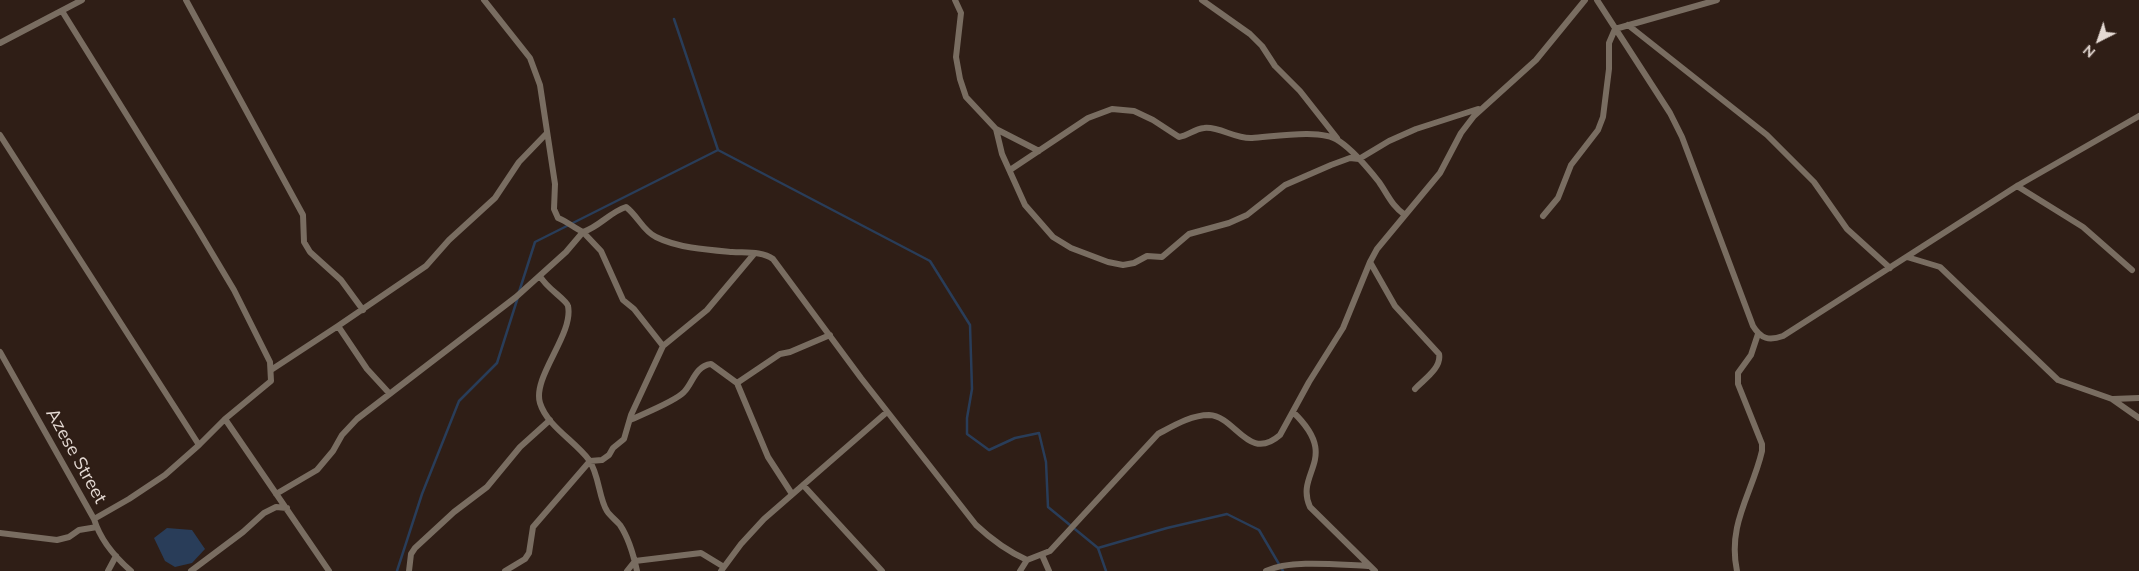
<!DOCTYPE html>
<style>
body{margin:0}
#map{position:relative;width:2139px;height:571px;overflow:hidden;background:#2f1e16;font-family:Mulish,sans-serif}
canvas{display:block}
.north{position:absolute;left:2074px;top:15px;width:50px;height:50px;-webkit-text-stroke:4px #2f1e16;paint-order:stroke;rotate:221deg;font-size:14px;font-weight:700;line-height:20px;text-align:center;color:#e5dad4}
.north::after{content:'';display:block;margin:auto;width:18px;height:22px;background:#e5dad4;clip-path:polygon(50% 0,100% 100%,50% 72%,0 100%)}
</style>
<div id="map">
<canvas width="2139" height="571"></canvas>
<div class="north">N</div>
</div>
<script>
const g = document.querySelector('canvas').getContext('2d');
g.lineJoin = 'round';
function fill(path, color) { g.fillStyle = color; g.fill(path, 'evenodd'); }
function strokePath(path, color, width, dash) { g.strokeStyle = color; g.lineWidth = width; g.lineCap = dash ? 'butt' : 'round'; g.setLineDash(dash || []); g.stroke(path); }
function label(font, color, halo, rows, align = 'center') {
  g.font = font + ' Mulish,sans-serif'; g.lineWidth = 4; g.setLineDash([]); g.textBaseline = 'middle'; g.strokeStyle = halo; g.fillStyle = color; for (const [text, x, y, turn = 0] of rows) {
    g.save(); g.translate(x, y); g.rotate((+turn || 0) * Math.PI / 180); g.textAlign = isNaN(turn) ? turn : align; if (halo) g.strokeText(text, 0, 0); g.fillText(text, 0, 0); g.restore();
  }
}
fill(new Path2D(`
 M167,528L192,530L205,549L192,563L175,567L165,561L154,538Z`), '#293d59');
strokePath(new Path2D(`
 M674,19L718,150L930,261L970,325L972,389L967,418V434L989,450L1015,438L1039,433L1046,462L1048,507L1098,548L1167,528L1227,514L1259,530L1283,571
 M519,292L535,242L718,150
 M1098,548L1106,571
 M397,571L422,494L459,401L497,363L518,297`), '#293d59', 2.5);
strokePath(new Path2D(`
 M186,0L303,215L304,242L310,252L341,280L363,310
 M484,0L530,58L540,85L555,184L554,209L558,218C568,222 574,228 583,232C599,227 610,212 626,207C638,216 643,231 656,237C678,248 708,250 732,252C746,253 762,251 773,259L861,378L976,525C992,540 1007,551 1027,560L1020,571
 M955,0L961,13L956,57L960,79L966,97L996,129L1002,154L1025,205L1053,237L1071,248L1108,262L1123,265L1134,263L1147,256L1162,257L1189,234L1229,223L1247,215L1285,185L1331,165L1350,158L1359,159L1389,141L1416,129L1478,109
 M1202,0L1250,34L1262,46L1275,66L1300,91L1337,138
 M1597,0L1670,113L1682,137L1753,326C1761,339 1769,341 1783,336L2017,186L2139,116
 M62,11L197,228L234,290L270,362L271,381L225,419L199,445L165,475L129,499L94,519
 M1628,25L1767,135L1814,182L1847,229L1890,268
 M0,43L82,0
 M996,129L1039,151
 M0,135L199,445
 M1010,170L1088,118L1112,109L1134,111L1153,120L1179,137C1188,136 1194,129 1204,128C1219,126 1235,139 1252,138C1272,137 1322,128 1339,141C1354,151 1368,168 1379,182C1388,195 1392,206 1405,215
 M2017,186L2083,227L2132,270
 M1543,216L1558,198L1571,165L1598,130L1603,117L1609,69V43L1615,29L1717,0
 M1907,257L1940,267L2058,380L2112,399L2139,418
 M1370,262L1395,306L1439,354C1442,368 1423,380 1415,389
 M540,276C546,288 567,300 568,306C574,334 532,377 540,403C547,426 575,441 589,460C599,474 599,499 607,511C610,516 616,520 620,525C628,537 634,557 637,571
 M338,326L426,266L449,240L495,198L519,162L547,133
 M0,352L94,519C100,539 116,558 131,571
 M271,370L338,326L367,369L389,393
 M737,383L768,457L792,494
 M2113,399L2139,398
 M1293,412C1342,459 1294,472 1310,507L1375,571
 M225,419L329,571
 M630,420C643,414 676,401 684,392C693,383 695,366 711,364L737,383L780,354L790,352L830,335
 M803,485L882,571
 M276,494L317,470L333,451L342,435L357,419L516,297L566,252L583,232L601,251L623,300L634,309L663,346
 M0,533L57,540L69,537L79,530L97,527
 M1042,555L1049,571
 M1027,560L1050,551L1158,434C1173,426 1191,415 1209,415C1236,416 1248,463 1280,435L1309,382L1343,328L1370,262L1377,249L1440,173L1461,133L1474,116L1536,60L1585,0
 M108,571L116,556
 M191,571L243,532L264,513L276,507L287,508
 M409,571L411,554L415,548L454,512L487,487L520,447L550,420
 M505,571L525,559L529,553L533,527L590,461L602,460L609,455L613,448L624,439L631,415L663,346L707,310L754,254
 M627,571L635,561L701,553L724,567
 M721,571L741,544L764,519L887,412
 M1266,571C1291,559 1340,565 1368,566
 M1737,571C1727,524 1752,494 1762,451V444L1738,384V373L1751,355L1758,334`), '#796d61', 6);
label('18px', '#e5dad4', '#2f1e16', [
 ["Azese Street",76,456,61]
]);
</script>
